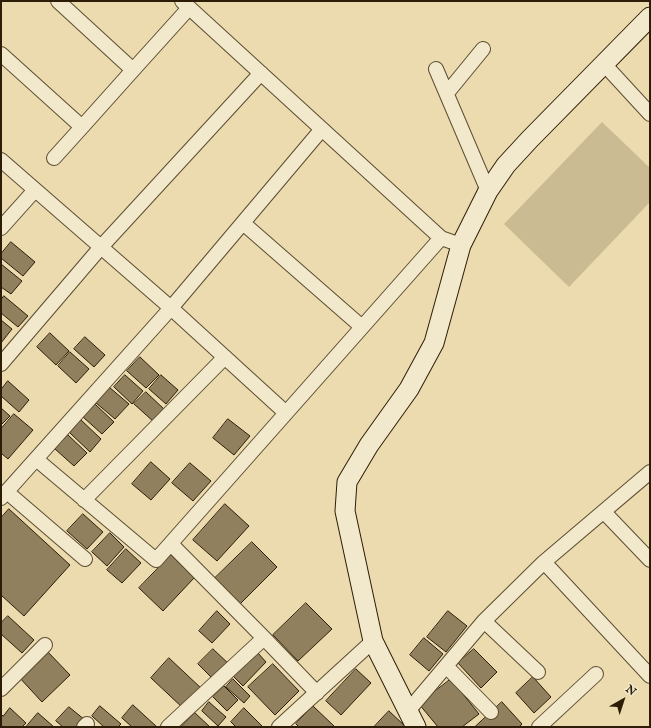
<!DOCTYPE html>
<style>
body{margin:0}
#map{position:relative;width:651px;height:728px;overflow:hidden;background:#ebdbaf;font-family:"IM FELL English",serif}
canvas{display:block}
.frame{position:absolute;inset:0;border:2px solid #2d1d07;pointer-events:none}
.north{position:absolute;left:603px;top:680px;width:40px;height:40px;-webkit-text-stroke:3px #f2e8cb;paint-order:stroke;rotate:39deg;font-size:11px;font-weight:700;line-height:16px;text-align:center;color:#2d1d07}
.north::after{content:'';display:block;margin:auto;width:14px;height:18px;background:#2d1d07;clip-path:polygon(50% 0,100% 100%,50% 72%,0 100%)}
</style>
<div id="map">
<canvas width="651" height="728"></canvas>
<div class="frame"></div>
<div class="north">N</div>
</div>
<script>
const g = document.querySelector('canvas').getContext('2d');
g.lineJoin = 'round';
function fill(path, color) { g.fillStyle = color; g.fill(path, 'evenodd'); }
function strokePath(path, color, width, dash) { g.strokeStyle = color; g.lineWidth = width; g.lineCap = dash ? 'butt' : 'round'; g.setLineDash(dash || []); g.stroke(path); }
fill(new Path2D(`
 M602,122L650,168V202L569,287L504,224Z`), '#cbbb92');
const building = new Path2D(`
 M11,242L35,262L23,276L1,258V254Z
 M1,264L22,281L11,294L1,287Z
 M4,296L28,316L18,327L1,313V300Z
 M1,320L12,329L1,343Z
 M50,333L69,351L56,365L37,347Z
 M85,337L105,355L94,367L74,349Z
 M70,352L89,369L76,383L58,366Z
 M140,357L159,375L146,388L127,371Z
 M125,375L143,391L132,404L114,387Z
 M161,375L178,390L166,404L149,389Z
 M8,381L29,400L19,412L1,396V390Z
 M109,387L129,404L115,419L95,402Z
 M146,392L165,410L154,422L134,404Z
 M95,404L114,422L102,434L83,417Z
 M1,408L10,416L1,425Z
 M14,414L33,430L8,459L1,453V429Z
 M228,419L250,436L234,455L213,438Z
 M81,420L101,439L90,452L70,433Z
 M68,435L87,453L74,466L55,449Z
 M151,462L170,479L151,500L132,484Z
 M190,463L211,481L193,501L172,483Z
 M225,504L249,526L217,561L193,540Z
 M9,509L70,565L24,616L1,595V518Z
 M83,514L103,532L87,549L67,531Z
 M110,533L124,547L107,566L92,552Z
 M252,542L277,567L240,604L214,579Z
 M126,549L141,563L122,583L107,570Z
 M171,555L194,578L163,611L139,588Z
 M306,603L332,629L298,661L273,635Z
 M217,611L230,624L212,643L199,631Z
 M448,611L467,626L446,652L427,637Z
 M8,616L34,640L22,653L1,634V623Z
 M424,638L443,654L429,671L410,655Z
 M213,649L231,666L216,682L198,664Z
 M474,649L497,672L481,688L458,663Z
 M46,650L70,675L42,702L18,676Z
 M257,652L266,662L243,686L233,676Z
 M169,658L202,689L184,709L151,678Z
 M273,664L299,691L275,715L248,687Z
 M356,669L371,683L341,715L326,701Z
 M533,677L551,697L534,713L516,693Z
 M233,679L250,696L244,703L226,687Z
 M451,679L479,714L462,727H438L419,704Z
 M224,686L238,700L227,711L213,697Z
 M209,702L226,717L218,726L202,711Z
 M502,702L522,724L519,727H475Z
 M133,705L157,727H132L122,718Z
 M100,706L121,724L118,727H104L92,716Z
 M313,706L334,726L333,727H299L296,724Z
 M69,707L85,720L80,727H63L56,721Z
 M10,708L26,723L22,727H1V714L3,716Z
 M244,708L263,727H236L231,722Z
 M389,711L406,727H374Z
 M38,713L54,727H26Z
 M195,713L210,727H181Z`);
fill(building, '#90805e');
strokePath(building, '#2d1d07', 1);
const street = new Path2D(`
 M58,1L133,70L189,8
 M182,1L441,238L461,245
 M1,54L82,127L133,70
 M604,64L650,114
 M436,69L488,191
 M447,93L483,49
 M54,158L82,127
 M1,160L171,308L286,413
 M243,223L362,327
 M1,228L35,190
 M1,364L101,247L261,73
 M36,459L156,560L441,238
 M7,492L85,559
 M1,498L171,308L322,129
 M84,500L225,357
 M604,512L650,560
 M171,544L264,638L317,693
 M544,562L650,676
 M484,621L538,672
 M446,666L491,712
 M1,689L45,645
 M408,711L484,621L544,562L650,472
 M84,727L87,724
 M168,727L264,638
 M279,727L373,641
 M539,727L596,674`);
const secondary = new Path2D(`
 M416,727L373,641L345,511L347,482L369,445L409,389L434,343L461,245L488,191L506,165L530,139L650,17`);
strokePath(street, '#5c4c31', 16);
strokePath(secondary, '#2d1d07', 21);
strokePath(street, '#f2e8cb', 14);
strokePath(secondary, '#f2e8cb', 19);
</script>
